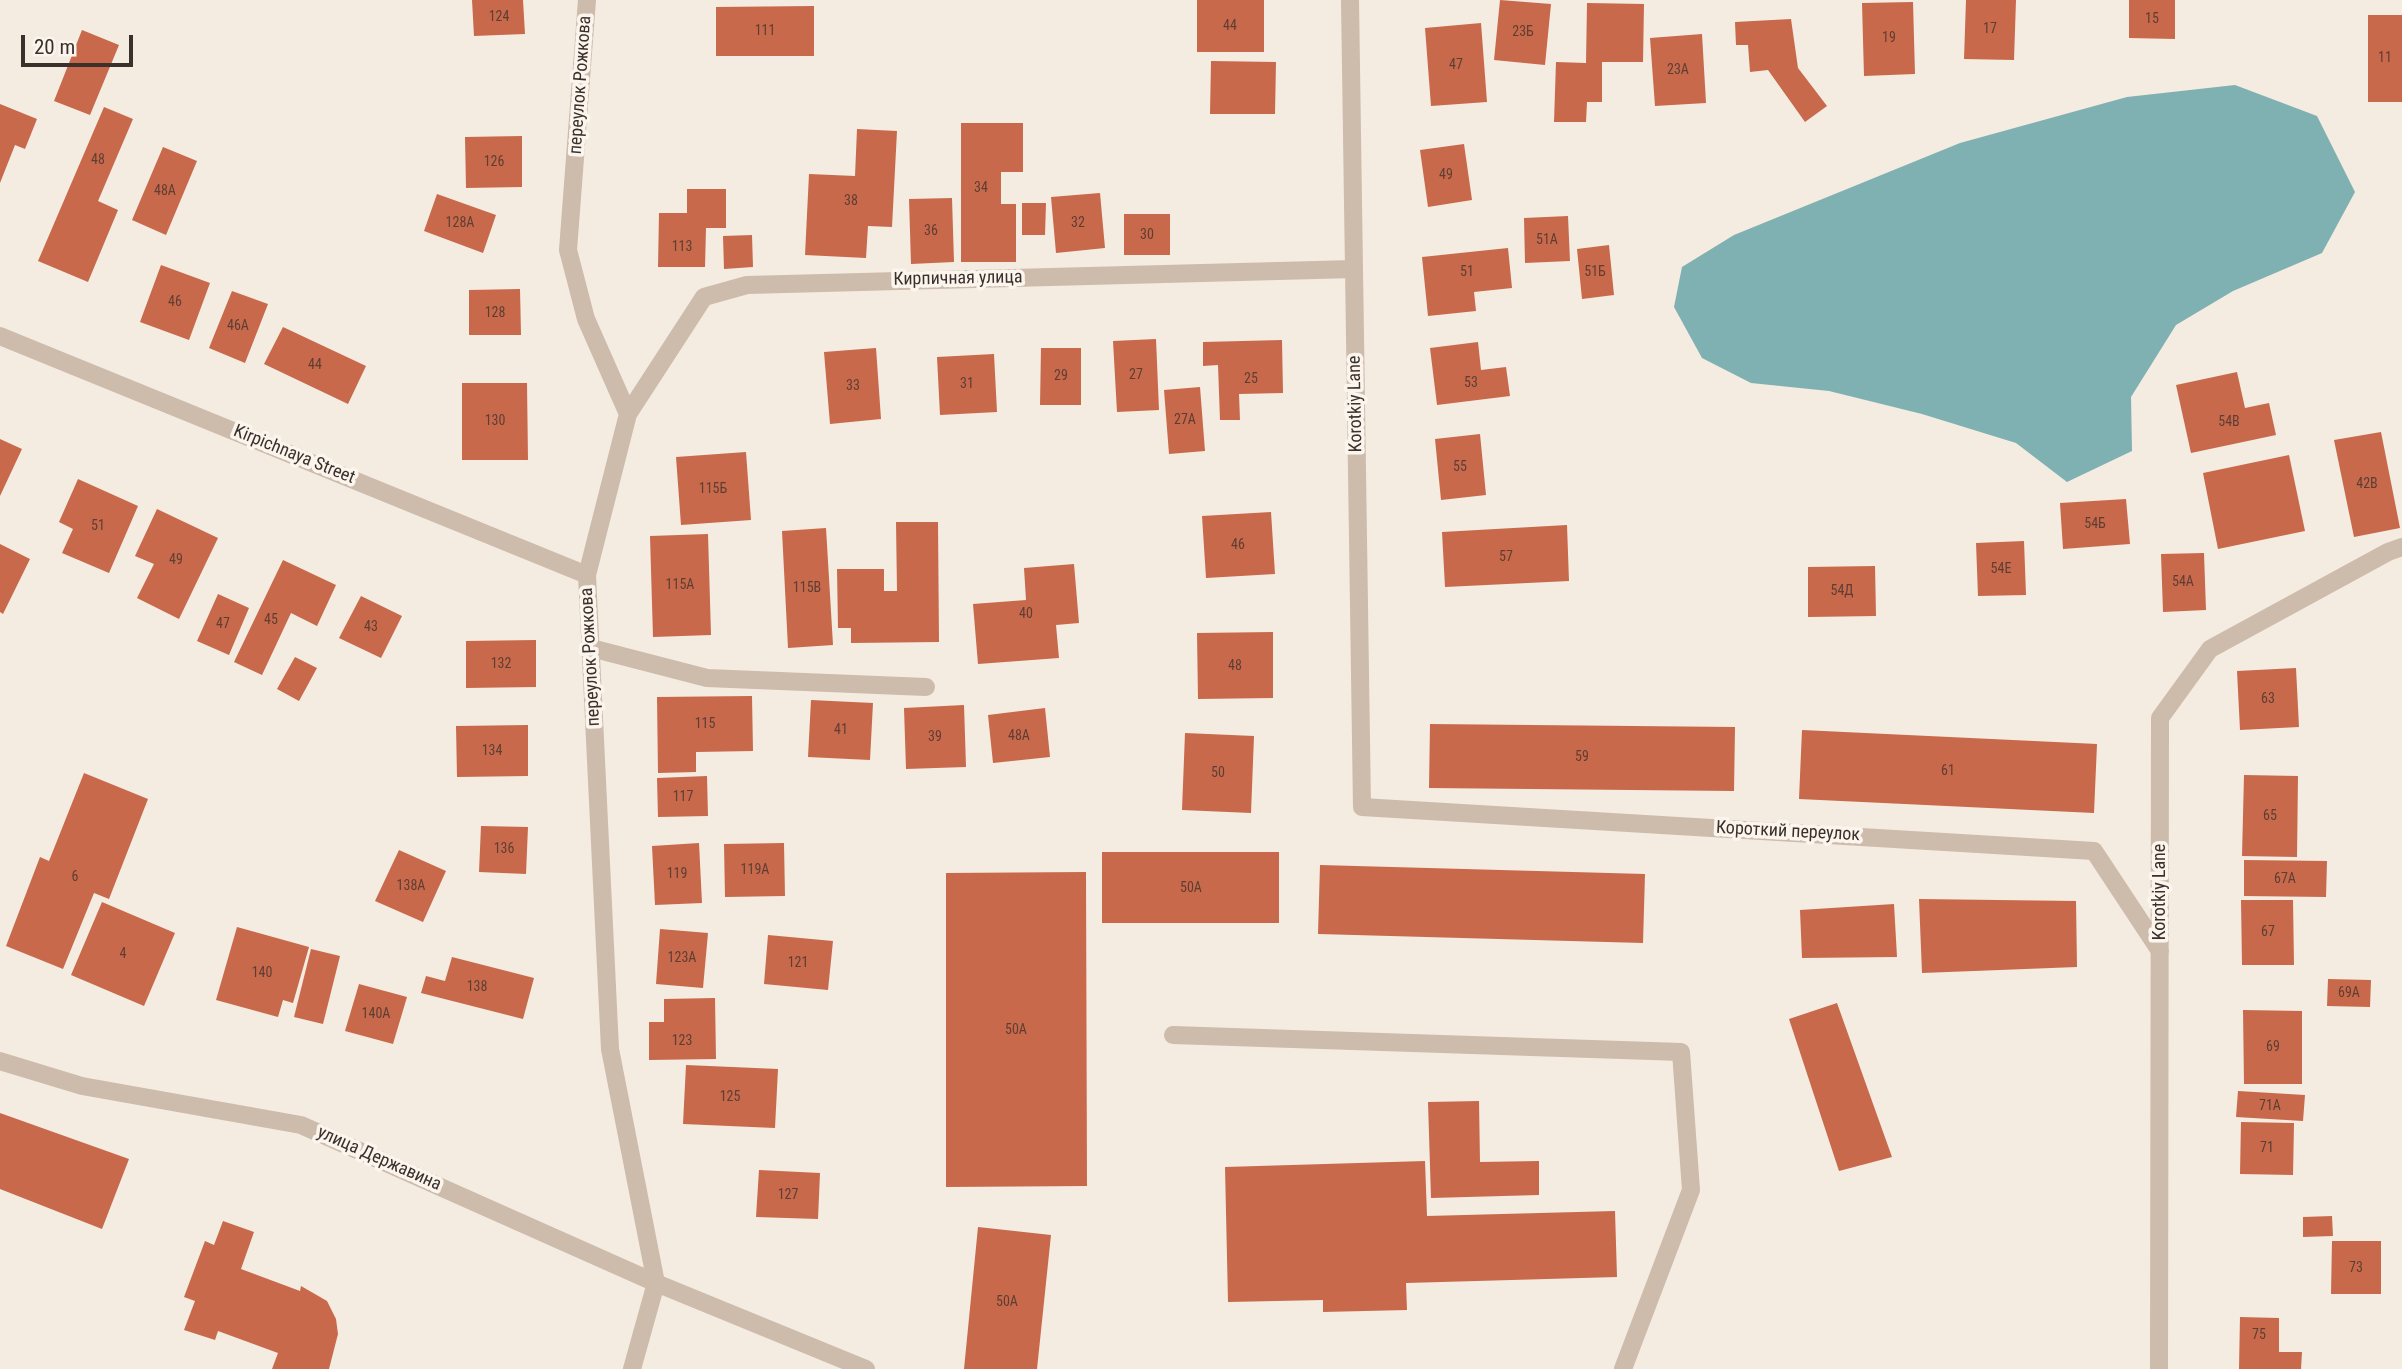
<!DOCTYPE html>
<meta charset="utf-8">
<style>
body{margin:0}
#map{position:relative;width:2402px;height:1369px;overflow:hidden;background:#f4ebe1;font-family:"Roboto Condensed",sans-serif}
canvas{display:block}
.scale{position:absolute;left:21px;top:35px;width:112px;height:32px;box-sizing:border-box;border:4px solid #3b302b;border-top:0;padding-left:9px;font-size:21px;line-height:24px;white-space:nowrap;color:#3b302b;-webkit-text-stroke:5px #fbf5ee;paint-order:stroke}
</style>
<div id="map">
<canvas width="2402" height="1369"></canvas>
<div class="scale">20 m</div>
</div>
<script>
const g = document.querySelector('canvas').getContext('2d');
g.lineJoin = 'round';
function fill(path, color) { g.fillStyle = color; g.fill(path, 'evenodd'); }
function strokePath(path, color, width, dash) { g.strokeStyle = color; g.lineWidth = width; g.lineCap = dash ? 'butt' : 'round'; g.setLineDash(dash || []); g.stroke(path); }
function label(font, color, halo, rows, align = 'center') {
  g.font = font + ' "Roboto Condensed",sans-serif'; g.lineWidth = 7; g.setLineDash([]); g.textBaseline = 'middle'; g.strokeStyle = halo; g.fillStyle = color; for (const [text, x, y, turn = 0] of rows) {
    g.save(); g.translate(x, y); g.rotate((+turn || 0) * Math.PI / 180); g.textAlign = isNaN(turn) ? turn : align; if (halo) g.strokeText(text, 0, 0); g.fillText(text, 0, 0); g.restore();
  }
}
fill(new Path2D(`
 M2235,85L2317,116L2355,192L2322,253L2233,291L2176,325L2131,397L2132,451L2067,482L2016,443L1922,414L1829,391L1751,383L1702,358L1674,307L1682,267L1734,235L1960,143L2127,97Z`), '#7fb0b2');
fill(new Path2D(`
 M472,0H523L525,34L474,36Z
 M1197,0H1264V52H1197Z
 M1500,0L1551,4L1545,65L1494,60Z
 M1966,0H2016L2014,60L1964,59Z
 M2129,0H2175V39L2129,38Z
 M1913,2L1915,74L1864,76L1862,3Z
 M1587,3L1644,4L1643,62H1602V102H1587L1586,122H1554L1556,62L1586,63Z
 M814,6V56H716V7Z
 M2368,15H2402V102H2368Z
 M1791,19L1798,68L1827,106L1805,122L1768,70L1750,72L1748,45H1736L1735,22Z
 M1481,23L1487,102L1431,106L1425,28Z
 M82,30L119,45L90,115L54,101Z
 M1702,34L1706,103L1655,106L1650,38Z
 M1211,61L1276,62L1275,114H1210Z
 M0,104L37,119L25,149L15,145L0,183Z
 M104,107L133,119L98,201L118,210L88,282L38,261Z
 M961,123H1023V172H1001V204H1016V262H961Z
 M857,129L897,131L892,227L868,226L866,258L805,255L809,174L855,176Z
 M522,136V187L466,188L465,137Z
 M1464,144L1472,200L1428,207L1420,150Z
 M163,147L197,161L166,235L132,220Z
 M687,189H726V228H706L705,267H658L659,213H687Z
 M1100,193L1105,248L1056,253L1051,197Z
 M437,194L496,215L483,253L424,231Z
 M952,198L954,262L911,264L909,199Z
 M1022,203H1046L1045,235H1022Z
 M1124,214H1170V255H1124Z
 M1568,216L1570,261L1525,263L1524,218Z
 M752,235L753,267L724,269L723,236Z
 M1609,245L1614,295L1582,299L1577,249Z
 M1508,248L1512,288L1474,292L1476,311L1428,316L1422,257Z
 M161,265L210,283L189,340L140,322Z
 M520,289L521,335H469V290Z
 M232,291L268,304L245,363L209,348Z
 M283,327L366,366L348,404L264,364Z
 M1156,339L1159,410L1117,412L1113,341Z
 M1282,340L1283,393L1239,394L1240,420H1220L1218,365L1203,366V342Z
 M1478,342L1481,370L1506,367L1510,396L1437,405L1430,348Z
 M876,348L881,419L830,424L824,352Z
 M1041,348H1081V405H1040Z
 M994,354L997,412L940,415L937,357Z
 M2237,372L2245,408L2269,403L2276,435L2191,453L2176,385Z
 M462,383H527L528,460H462Z
 M1200,387L1205,451L1169,454L1164,390Z
 M2381,432L2400,528L2354,537L2334,440Z
 M1480,434L1486,495L1441,500L1435,439Z
 M0,439L22,449L0,496Z
 M746,452L751,520L681,525L676,457Z
 M2289,455L2305,531L2218,549L2203,473Z
 M78,479L138,506L109,573L62,553L73,529L59,522Z
 M2126,499L2130,544L2063,549L2060,503Z
 M157,509L218,538L179,619L137,598L154,564L135,556Z
 M1271,512L1275,574L1206,578L1202,516Z
 M896,522H938L939,642L851,643V628H838L837,569H884V591H897Z
 M1567,525L1569,581L1445,587L1442,532Z
 M826,528L833,645L788,648L782,531Z
 M708,534L711,635L653,637L650,536Z
 M2024,541L2026,595L1978,596L1976,543Z
 M0,544L30,559L3,614L0,612Z
 M2204,553L2206,610L2163,612L2161,554Z
 M283,560L336,585L317,626L291,613L262,675L234,662Z
 M1074,564L1079,623L1056,625L1059,658L978,664L973,604L1026,600L1024,568Z
 M1875,566L1876,616L1808,617V567Z
 M218,594L249,608L229,655L197,641Z
 M361,596L402,616L381,658L339,638Z
 M1273,632V698L1198,699L1197,633Z
 M536,640V687L466,688V641Z
 M295,657L317,668L299,701L277,689Z
 M2296,668L2299,727L2240,730L2237,671Z
 M752,696L753,751L696,752V772L658,773L657,697Z
 M811,700L873,703L870,760L808,757Z
 M964,705L966,767L906,769L904,708Z
 M1045,708L1050,757L993,763L988,715Z
 M1430,724L1735,727L1734,791L1429,788Z
 M528,725V776L457,777L456,726Z
 M1802,730L2097,744L2094,813L1799,799Z
 M1185,733L1254,736L1251,813L1182,810Z
 M84,773L148,799L109,899L94,893L63,969L6,946L40,857L49,861Z
 M2244,775L2298,776L2297,857L2242,856Z
 M707,776L708,816L658,817L657,778Z
 M481,826L528,827L526,874L479,872Z
 M699,843L702,903L655,905L652,846Z
 M784,843L785,896L725,897L724,844Z
 M399,850L446,871L423,922L375,901Z
 M1102,852H1279V923H1102Z
 M2244,860L2327,861L2326,897L2244,896Z
 M1320,865L1645,874L1643,943L1318,934Z
 M1086,872L1087,1186L946,1187V873Z
 M1919,899L2076,901L2077,967L1922,973Z
 M2241,900H2293L2294,965H2242Z
 M102,902L175,933L144,1006L71,975Z
 M1894,904L1897,957L1802,958L1800,910Z
 M237,927L309,947L293,1003L283,1000L278,1017L216,1000Z
 M660,929L708,933L703,988L656,984Z
 M768,935L833,941L828,990L764,984Z
 M311,949L340,956L323,1024L294,1017Z
 M452,957L534,978L523,1019L421,993L426,976L445,981Z
 M2328,979L2371,980L2370,1007L2327,1006Z
 M359,984L407,997L393,1044L345,1031Z
 M715,998L716,1059L649,1060V1022H664V999Z
 M1837,1003L1892,1157L1839,1171L1789,1019Z
 M2243,1010L2302,1011V1084H2244Z
 M686,1065L778,1069L775,1128L683,1124Z
 M2238,1091L2305,1095L2303,1121L2236,1117Z
 M1479,1101L1480,1162L1539,1161V1195L1431,1198L1428,1102Z
 M0,1113L129,1159L102,1229L0,1189Z
 M2241,1122L2294,1123L2293,1175L2240,1174Z
 M1425,1161L1427,1216L1615,1211L1617,1277L1406,1283L1407,1310L1323,1312V1300L1228,1302L1225,1167Z
 M759,1170L820,1173L818,1219L756,1217Z
 M2332,1216L2333,1236L2303,1237V1217Z
 M223,1221L254,1232L241,1269L300,1291L301,1286L327,1301L336,1319L338,1334L329,1369H272L278,1353L218,1331L215,1340L184,1330L195,1301L184,1297L205,1241L214,1245Z
 M978,1227L1051,1235L1037,1369H964Z
 M2332,1241H2381V1294H2331Z
 M2240,1317L2279,1318V1352H2302L2301,1369H2239Z`), '#c8694b');
strokePath(new Path2D(`
 M1173,1035L1681,1052L1691,1190L1623,1369
 M656,1283L866,1369`), '#cdbbac', 18);
strokePath(new Path2D(`
 M587,0L568,250L586,319L628,414L587,575L610,1049L656,1283L632,1369
 M1350,0L1362,807L2094,851L2160,951
 M0,336L587,575
 M628,414L704,297L747,285L1354,269
 M591,648L707,678L926,687
 M0,1061L82,1086L301,1125L656,1283
 M2159,1369L2160,718L2210,649L2388,552L2402,547`), '#cdbbac', 18);
label('14px', '#5e3e33', null, [
 ["124",499,17],
 ["15",2152,19],
 ["44",1230,26],
 ["17",1990,29],
 ["111",765,31],
 ["23Б",1523,32],
 ["19",1889,38],
 ["11",2385,58],
 ["47",1456,65],
 ["23А",1678,70],
 ["48",98,160],
 ["126",494,162],
 ["49",1446,175],
 ["34",981,188],
 ["48А",165,191],
 ["38",851,201],
 ["128А",460,223],
 ["32",1078,223],
 ["36",931,231],
 ["30",1147,235],
 ["51А",1547,240],
 ["113",682,247],
 ["51",1467,272],
 ["51Б",1595,272],
 ["46",175,302],
 ["128",495,313],
 ["46А",238,326],
 ["44",315,365],
 ["27",1136,375],
 ["29",1061,376],
 ["25",1251,379],
 ["53",1471,383],
 ["31",967,384],
 ["33",853,386],
 ["27А",1185,420],
 ["130",495,421],
 ["54В",2229,422],
 ["55",1460,467],
 ["42В",2367,484],
 ["115Б",713,489],
 ["54Б",2095,524],
 ["51",98,526],
 ["46",1238,545],
 ["57",1506,557],
 ["49",176,560],
 ["54Е",2001,569],
 ["54А",2183,582],
 ["115А",680,585],
 ["115В",807,588],
 ["54Д",1842,591],
 ["40",1026,614],
 ["45",271,620],
 ["47",223,624],
 ["43",371,627],
 ["132",501,664],
 ["48",1235,666],
 ["63",2268,699],
 ["115",705,724],
 ["41",841,730],
 ["48А",1019,736],
 ["39",935,737],
 ["134",492,751],
 ["59",1582,757],
 ["61",1948,771],
 ["50",1218,773],
 ["117",683,797],
 ["65",2270,816],
 ["136",504,849],
 ["119А",755,870],
 ["119",677,874],
 ["6",75,877],
 ["67А",2285,879],
 ["138А",411,886],
 ["50А",1191,888],
 ["67",2268,932],
 ["4",123,954],
 ["123А",682,958],
 ["121",798,963],
 ["140",262,973],
 ["138",477,987],
 ["69А",2349,993],
 ["140А",376,1014],
 ["50А",1016,1030],
 ["123",682,1041],
 ["69",2273,1047],
 ["125",730,1097],
 ["71А",2270,1106],
 ["71",2267,1148],
 ["127",788,1195],
 ["73",2356,1268],
 ["50А",1007,1302],
 ["75",2259,1335]
]);
label('18px', '#3b302b', '#fbf5ee', [
 ["переулок Рожкова",581,85,-86],
 ["Кирпичная улица",958,279,-1],
 ["Korotkiy Lane",1356,404,-91],
 ["Kirpichnaya Street",294,455,22],
 ["переулок Рожкова",591,657,-93],
 ["Короткий переулок",1788,832,3],
 ["Korotkiy Lane",2160,892,-90],
 ["улица Державина",379,1159,24]
]);
</script>
